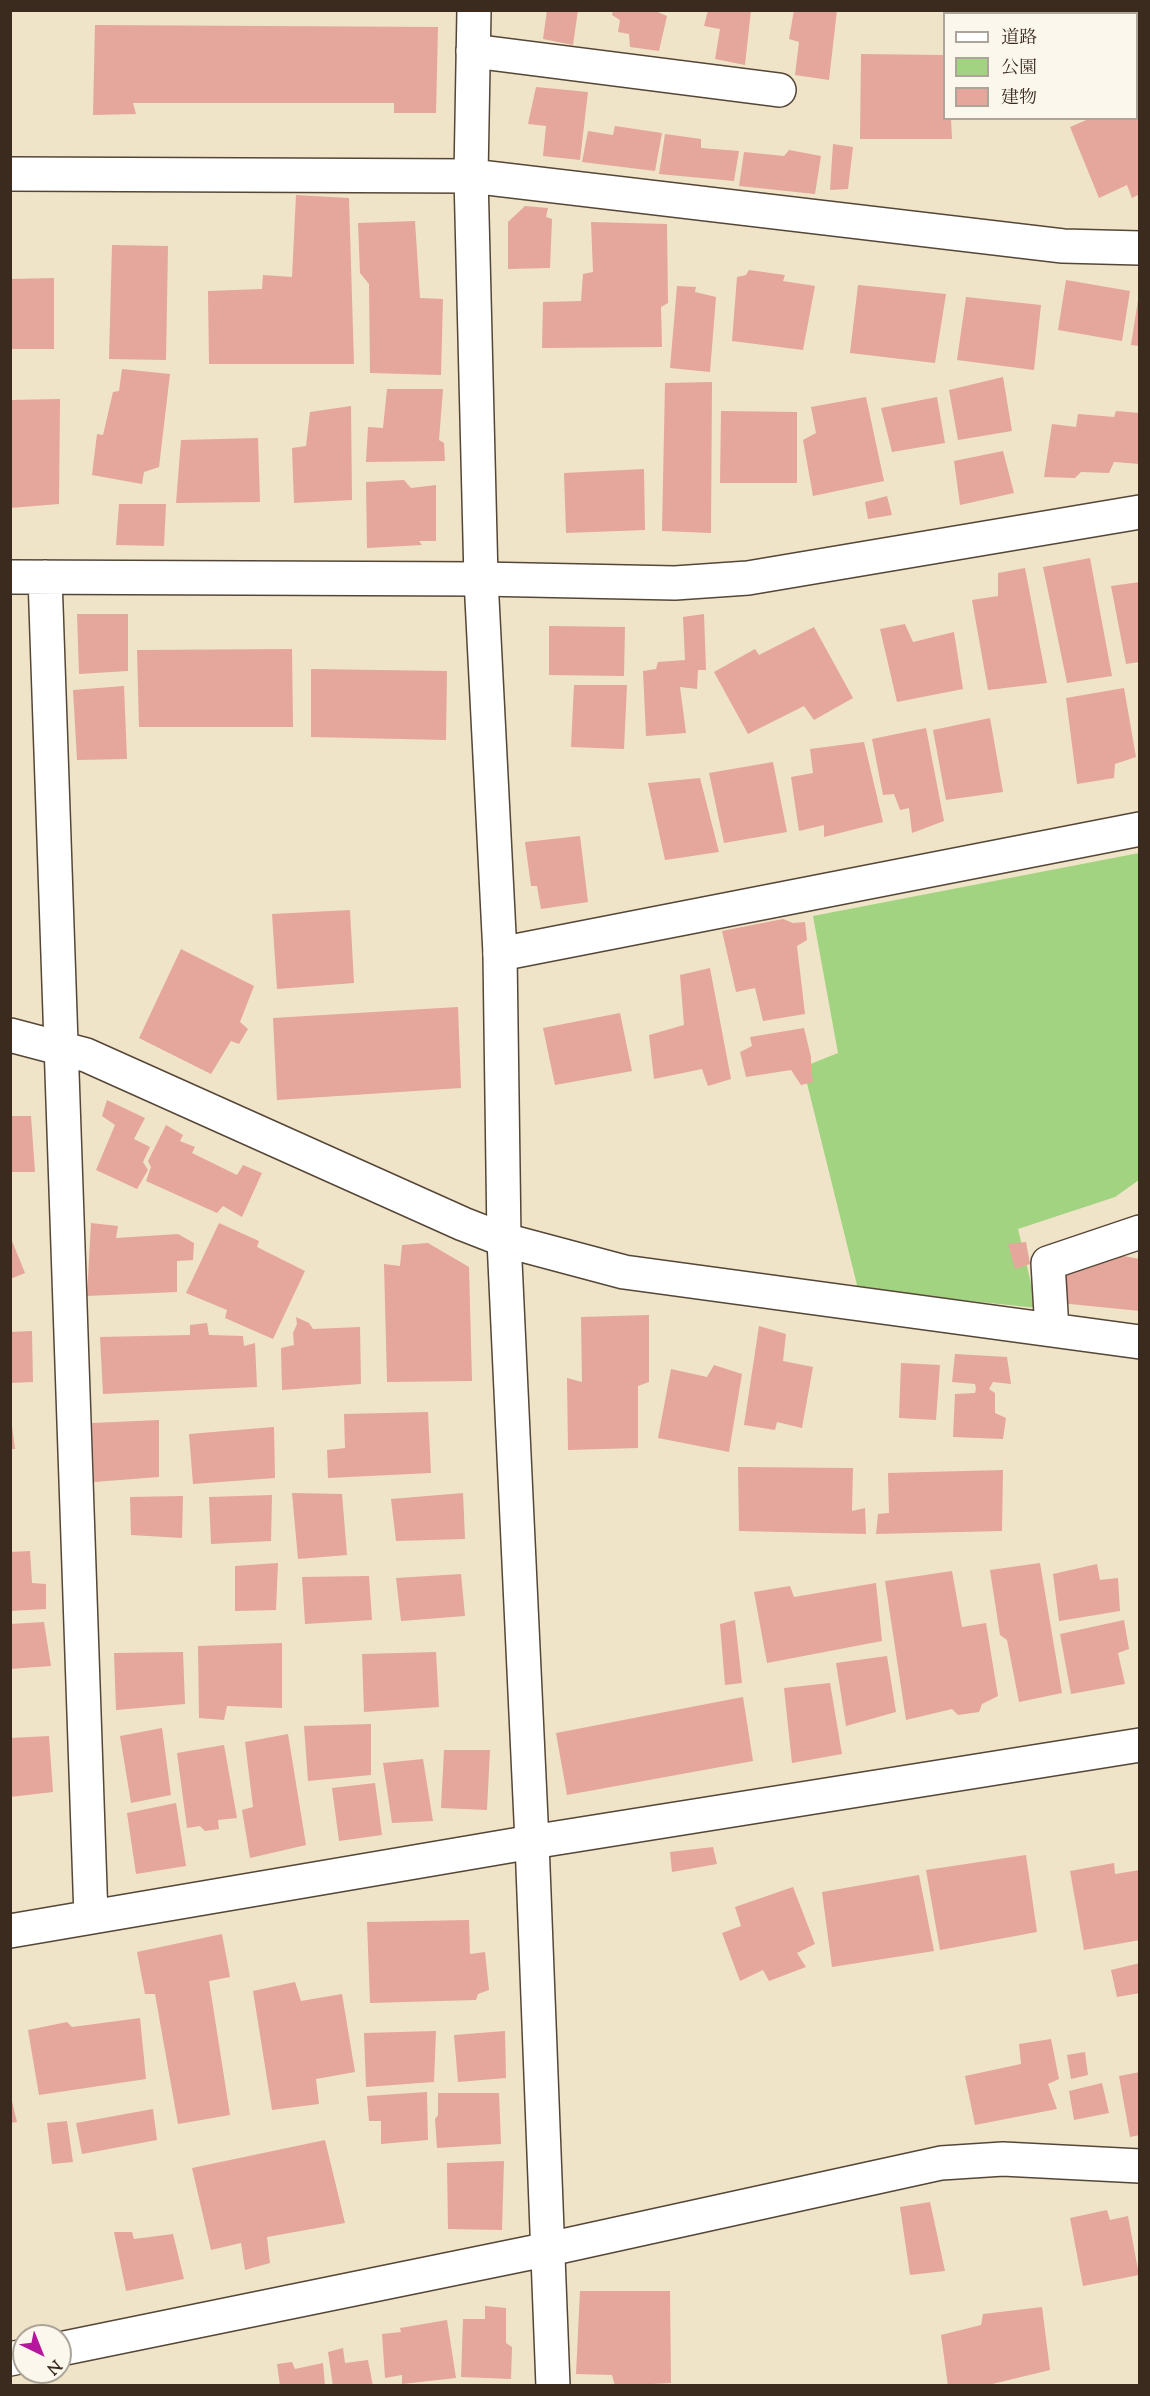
<!DOCTYPE html>
<meta charset="utf-8">
<style>
body{margin:0}
#map{position:relative;width:1150px;height:2396px;overflow:hidden;background:#efe4c7;font-family:"Sorts Mill Goudy","Noto Serif JP",serif}
canvas{display:block}
.frame{position:absolute;inset:0;border:12px solid #3b2a1e;pointer-events:none}
.legend{position:absolute;left:943px;top:12px;width:195px;height:108px;box-sizing:border-box;background:#fbf7ec;border:2px solid #aea59a;margin:0;padding:8px 10px;list-style:none;font-size:18px;color:#3b2a1e}
.legend li{display:flex;align-items:center;gap:12px;height:30px}
.legend b{width:30px;border:2px solid #aea59a}
.north{position:absolute;left:12px;top:2324px;width:60px;height:60px;box-sizing:border-box;background:#fbf7ec;border:2px solid #aea59a;border-radius:50%;rotate:137deg;font-size:16px;font-weight:700;line-height:24px;text-align:center;color:#3b2a1e}
.north::after{content:'';display:block;margin:auto;width:21px;height:27px;background:#b5179e;clip-path:polygon(50% 0,100% 100%,50% 72%,0 100%)}
</style>
<div id="map">
<canvas width="1150" height="2396"></canvas>
<div class="frame"></div>
<ul class="legend">
<li><b style="height:8px;background:#fff"></b>道路</li>
<li><b style="height:16px;background:#a2d381"></b>公園</li>
<li><b style="height:16px;background:#e5a69c"></b>建物</li>
</ul>
<div class="north">N</div>
</div>
<script>
const g = document.querySelector('canvas').getContext('2d');
g.lineJoin = 'round';
function fill(path, color) { g.fillStyle = color; g.fill(path, 'evenodd'); }
function strokePath(path, color, width, dash) { g.strokeStyle = color; g.lineWidth = width; g.lineCap = dash ? 'butt' : 'round'; g.setLineDash(dash || []); g.stroke(path); }
fill(new Path2D(`
 M1139,853V1180L1115,1197L1018,1229L1037,1308L858,1289L803,1067L838,1053L813,916Z`), '#a2d381');
fill(new Path2D(`
 M547,10H578L573,45L543,39Z
 M613,10H653L667,16L659,51L630,47L629,34L618,32L620,20L612,15Z
 M708,10H751L745,65L715,59L720,29L704,26Z
 M794,10H837L829,80L795,75L799,42L789,39Z
 M1022,10H1077L1079,14H1024Z
 M95,25L438,27L436,113H394V103H133L136,114L93,115Z
 M861,54L944,55V118H951L952,139H860Z
 M536,87L588,92L580,160L543,156L546,126L528,124Z
 M1140,97V194L1132,198L1127,185L1099,198L1070,127L1091,118H1136V99Z
 M615,126L662,133L655,171L582,162L588,131L613,135Z
 M665,134L701,139V148L739,151L734,181L659,174Z
 M833,144L853,147L848,189L830,190Z
 M789,150L821,156L815,194L739,186L744,152L784,156Z
 M296,195L349,198L354,364H209L208,291L262,289L263,275L292,277Z
 M525,206L548,208L546,217L552,219L550,268L508,269V222Z
 M415,221L420,298L443,299L441,375L370,373L369,284L360,273L358,223Z
 M591,222L667,224L668,303L661,307L662,347L542,348L543,302L581,301L583,274L593,272Z
 M112,245L168,246L166,360L109,359Z
 M749,270L785,275L783,281L815,286L803,350L732,341L737,277L746,275Z
 M54,278V349H10V279Z
 M1066,280L1130,291L1122,341L1058,330Z
 M858,285L946,294L935,363L850,353Z
 M677,286L696,287L695,292L716,297L710,372L670,368Z
 M966,297L1041,305L1034,370L957,360Z
 M1138,300L1140,346L1131,345Z
 M122,369L170,374L159,467L144,472L142,484L92,475L97,434L103,435L113,392L119,391Z
 M1003,377L1012,431L958,440L949,390Z
 M712,382L711,533L662,531L665,383Z
 M387,389H443L439,440L444,443L445,461L366,462L368,427L383,428Z
 M866,397L884,481L813,496L803,440L816,433L811,407Z
 M937,397L945,443L892,452L881,408Z
 M60,399L59,504L10,508V400Z
 M351,406L352,500L294,503L292,448L306,446L310,412Z
 M721,411L797,412V483H720Z
 M1116,411L1140,413V464L1114,462L1109,473L1081,472L1075,478L1044,477L1052,424L1076,427L1078,414L1114,417Z
 M258,438L260,502L176,503L181,440Z
 M1003,451L1014,493L960,505L954,461Z
 M644,469L645,530L566,533L564,473Z
 M404,480L411,488L436,485V541H419L422,545L367,548L366,482Z
 M887,496L892,515L868,519L865,502Z
 M119,504H166L164,546L116,545Z
 M1090,558L1112,676L1067,683L1043,567Z
 M1025,568L1047,683L988,690L972,600L998,596V573Z
 M1140,582V662L1126,664L1111,586Z
 M77,614H128V671L79,674Z
 M704,614L706,670H698L697,689L680,687L686,733L646,736L643,671L656,669L658,662L685,660L683,617Z
 M905,624L913,642L954,632L963,689L897,702L880,629Z
 M549,626L625,627L624,676L549,675Z
 M814,627L853,698L814,720L804,706L748,734L714,672L755,649L759,655Z
 M292,649L293,727H139L137,650Z
 M311,669L447,671L446,740L311,737Z
 M574,685H627L624,749L571,747Z
 M124,686L127,759L77,760L73,690Z
 M1124,688L1136,757L1115,764L1114,778L1077,784L1066,698Z
 M990,718L1003,792L946,800L933,730Z
 M926,728L944,821L912,833L909,808L900,810L894,794L883,795L872,739Z
 M864,742L883,822L824,837V825L799,831L791,777L813,773L810,749Z
 M773,762L787,832L724,843L709,773Z
 M700,778L719,852L665,860L648,783Z
 M580,836L588,902L541,909L537,886H531L525,842Z
 M350,910L354,983L277,989L272,914Z
 M783,919L793,923L805,922L807,940L797,946L805,1014L763,1021L755,988L736,992L722,931Z
 M181,949L254,986L240,1022L248,1029L239,1044L231,1041L211,1074L139,1038Z
 M710,968L731,1079L708,1086L702,1069L654,1079L649,1035L684,1025L680,975Z
 M458,1007L461,1088L277,1100L273,1018Z
 M620,1013L632,1071L555,1085L543,1028Z
 M804,1028L811,1057V1070L813,1082L801,1085L791,1070L746,1077L740,1052L752,1046L750,1037Z
 M107,1100L145,1118L134,1139L150,1147L143,1162L148,1170L137,1189L96,1170L115,1125L102,1116Z
 M10,1116H31L35,1172H10Z
 M166,1125L183,1135L180,1141L195,1147L192,1153L237,1175L243,1165L262,1173L242,1217L223,1206L217,1213L146,1181L151,1167L148,1161Z
 M91,1223L118,1226L116,1238L178,1234L194,1243L193,1260L177,1261V1292L87,1296Z
 M219,1223L259,1241L257,1247L305,1271L273,1339L225,1318L227,1310L186,1293Z
 M10,1236L25,1273L10,1279Z
 M1026,1242L1030,1264L1015,1269L1008,1244Z
 M428,1243L469,1267L472,1381L387,1382L384,1264L400,1266L402,1245Z
 M1118,1255L1140,1259V1311L1060,1303L1067,1273Z
 M649,1315V1382L638,1386V1448L568,1450L567,1378L582,1382L581,1317Z
 M296,1317L309,1323L313,1329L360,1327L361,1384L282,1390L281,1348L294,1345L293,1333L297,1324Z
 M207,1323L209,1335L243,1336L244,1346L255,1343L257,1387L103,1394L100,1337L190,1335V1325Z
 M759,1326L786,1334L783,1361L813,1367L802,1428L777,1422L775,1430L744,1425Z
 M32,1331L33,1382L10,1383V1332Z
 M955,1354L1007,1357L1011,1384L993,1382L989,1389L995,1393V1413L1006,1418L1003,1439L953,1437L955,1394L975,1393L976,1389L975,1384L952,1382Z
 M901,1363L940,1365L936,1420L899,1418Z
 M714,1365L742,1374L729,1452L658,1438L671,1369L707,1377Z
 M428,1412L431,1473L328,1478L327,1450L345,1448L344,1414Z
 M159,1420V1477L94,1482L92,1423Z
 M10,1426H12L15,1449H10Z
 M274,1427L275,1478L193,1484L189,1434Z
 M738,1467L853,1468L852,1511L865,1508L866,1534L739,1531Z
 M1003,1470L1002,1531L876,1534L878,1514L889,1513L888,1473Z
 M292,1493L342,1494L347,1555L298,1559Z
 M463,1493L465,1539L396,1541L391,1499Z
 M272,1495L271,1541L211,1544L209,1497Z
 M183,1496L182,1538L131,1535L130,1497Z
 M30,1551L32,1583L46,1584V1609L10,1611V1552Z
 M278,1563L276,1610L235,1611V1566Z
 M1040,1563L1062,1693L1019,1702L1007,1640L1000,1635L990,1570Z
 M1097,1564L1100,1580L1118,1578L1120,1611L1059,1621L1053,1574Z
 M952,1571L962,1627L986,1623L998,1696L982,1704L979,1712L958,1715L952,1709L906,1720L885,1581Z
 M461,1574L465,1616L401,1621L396,1578Z
 M369,1576L372,1620L305,1624L302,1577Z
 M876,1583L882,1641L767,1663L754,1592L790,1586L794,1597Z
 M735,1620L742,1683L725,1685L720,1624Z
 M1124,1620L1129,1649L1118,1653L1125,1684L1071,1694L1060,1634Z
 M44,1622L51,1666L10,1669V1624Z
 M282,1643V1708L227,1706L224,1720L199,1718L198,1646Z
 M183,1652L185,1704L116,1710L114,1653Z
 M436,1652L439,1707L364,1712L362,1654Z
 M887,1656L896,1712L846,1726L836,1663Z
 M830,1683L842,1754L792,1763L784,1688Z
 M743,1697L753,1761L567,1795L556,1733Z
 M371,1724V1775L308,1781L304,1726Z
 M162,1728L171,1795L131,1803L120,1736Z
 M288,1734L306,1845L250,1858L242,1810L253,1807L245,1742Z
 M49,1736L53,1792L10,1797V1738Z
 M224,1745L237,1818L218,1820L219,1829L205,1831L200,1826L187,1828L177,1753Z
 M444,1750H490L487,1810L441,1808Z
 M423,1759L433,1821L392,1823L383,1763Z
 M375,1783L382,1835L339,1841L332,1788Z
 M176,1803L186,1866L136,1874L127,1813Z
 M713,1847L717,1864L672,1872L670,1852Z
 M1026,1855L1037,1932L940,1950L926,1870Z
 M1114,1863L1115,1874L1140,1870V1940L1084,1950L1070,1871Z
 M919,1875L934,1951L832,1967L822,1892Z
 M793,1887L815,1944L797,1953L806,1967L769,1981L763,1970L740,1981L722,1933L741,1926L735,1907Z
 M469,1920L470,1954L485,1952L489,1990L478,1994L476,2000L370,2003L367,1922Z
 M222,1934L230,1977L209,1981L230,2115L178,2124L155,1994H145L137,1952Z
 M1140,1963V1993L1117,1997L1111,1970Z
 M295,1982L301,2001L342,1994L355,2072L316,2079L319,2104L272,2110L253,1991Z
 M140,2018L146,2079L39,2095L28,2030L67,2022L72,2027Z
 M436,2031L434,2082L366,2087L364,2033Z
 M505,2031L506,2078L458,2082L454,2035Z
 M1051,2039L1059,2079L1048,2084L1057,2109L975,2125L965,2076L1021,2064L1019,2044Z
 M1085,2052L1088,2075L1071,2079L1067,2055Z
 M1140,2072V2135L1130,2137L1119,2076Z
 M1102,2083L1109,2113L1074,2120L1069,2091Z
 M427,2092L428,2140L381,2144V2121H369L367,2096Z
 M10,2093L17,2122L10,2123Z
 M438,2093H499L501,2144L437,2148L435,2119L438,2115Z
 M153,2109L157,2140L82,2154L76,2123Z
 M67,2121L73,2162L52,2164L47,2123Z
 M325,2140L345,2223L267,2237L270,2263L245,2270L241,2243L211,2250L192,2168Z
 M504,2161L502,2230L448,2229L447,2163Z
 M930,2202L945,2271L910,2275L900,2207Z
 M1107,2210L1110,2220L1128,2216L1139,2275L1083,2286L1070,2218Z
 M114,2232H132L134,2239L173,2234L184,2279L126,2291Z
 M580,2291H670L671,2383L615,2386L612,2375L576,2374Z
 M485,2306L506,2308V2343L512,2347L511,2379L461,2377L463,2319H485Z
 M1042,2307L1050,2370L984,2386H948L941,2335L981,2325L983,2314Z
 M447,2320L456,2378L402,2384V2375L385,2378L382,2334L401,2332L400,2328Z
 M343,2348L345,2363L368,2360L373,2386H333L328,2352Z
 M292,2362L295,2369L323,2363L325,2386H280L277,2364Z`), '#e5a69c');
const street = new Path2D(`
 M473,51L779,90
 M10,174L471,176L1063,246L1140,248
 M10,577L481,579L675,583L748,578L1140,512
 M45,577L91,1917
 M500,954L1140,829
 M10,1035L86,1055L463,1224L504,1240L624,1272L1140,1342
 M1052,1330L1048,1263L1140,1232
 M10,1931L532,1842L1140,1745
 M60,2349L549,2249L941,2163L1003,2159L1140,2166
 M10,2359L24,2356`);
const secondary = new Path2D(`
 M474,10L471,176L481,579L500,954L504,1240L532,1842L553,2386`);
strokePath(street, '#564637', 36);
strokePath(secondary, '#564637', 36);
strokePath(street, '#fff', 33);
strokePath(secondary, '#fff', 33);
</script>
